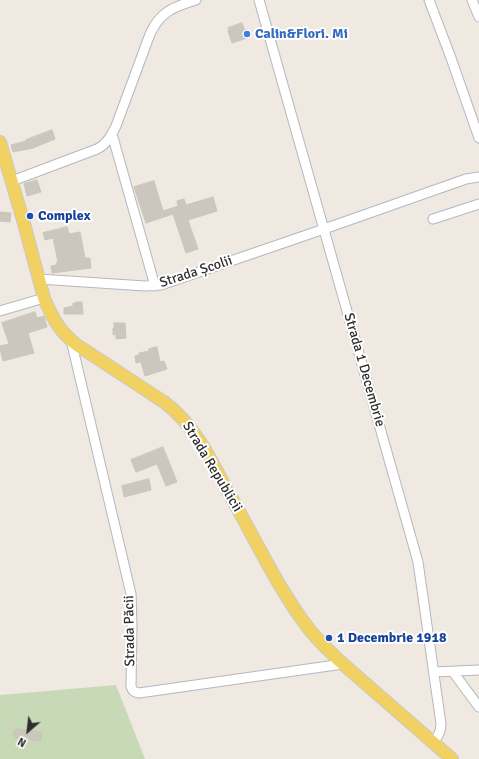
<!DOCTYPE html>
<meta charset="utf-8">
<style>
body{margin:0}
#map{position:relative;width:479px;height:759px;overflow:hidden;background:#efe9e1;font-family:Signika,sans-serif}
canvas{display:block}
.north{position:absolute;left:8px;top:711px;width:40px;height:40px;-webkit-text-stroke:3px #fff;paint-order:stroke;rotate:208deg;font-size:11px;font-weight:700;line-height:16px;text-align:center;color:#2e2e2e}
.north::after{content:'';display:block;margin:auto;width:14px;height:18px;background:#2e2e2e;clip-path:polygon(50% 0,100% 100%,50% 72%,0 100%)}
</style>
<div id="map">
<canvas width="479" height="759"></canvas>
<div class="north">N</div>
</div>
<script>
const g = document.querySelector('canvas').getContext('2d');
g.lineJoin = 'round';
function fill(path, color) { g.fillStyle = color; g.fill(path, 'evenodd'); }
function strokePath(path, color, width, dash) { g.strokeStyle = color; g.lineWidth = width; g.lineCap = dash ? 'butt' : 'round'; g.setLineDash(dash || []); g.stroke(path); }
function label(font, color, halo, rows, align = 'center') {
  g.font = font + ' Signika,sans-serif'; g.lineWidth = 4; g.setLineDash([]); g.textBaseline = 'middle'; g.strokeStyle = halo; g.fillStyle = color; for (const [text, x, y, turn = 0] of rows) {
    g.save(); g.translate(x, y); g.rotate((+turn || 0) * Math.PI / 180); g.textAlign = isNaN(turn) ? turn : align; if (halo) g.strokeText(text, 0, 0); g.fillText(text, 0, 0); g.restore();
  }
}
fill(new Path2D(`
 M116,685L145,759H0V695Z`), '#c8d9b8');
const building = new Path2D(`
 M242,23L245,30L247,29L250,37L232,43L228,31L229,30L228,28Z
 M52,130L55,139L33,148L13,152L11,145L26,141V140Z
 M37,180L41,192L27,196L24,184Z
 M154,181L163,211L178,206L177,201L184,199L186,205L213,197L217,211L188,220L198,249L186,253L173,214L146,223L134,187Z
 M0,212L11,213L10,222L0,221Z
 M67,227L69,234L80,232L85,258H90L91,268L52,273L51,266L56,265V263L58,262L53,238L45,240L43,233Z
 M76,302H82L83,314H64V308L73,306V303H76Z
 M35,312L37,318L44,316L47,327L28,333L34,353L3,361L0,349V346L9,344L2,323Z
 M114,323H125L126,338L116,339V334L113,335V328H114Z
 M157,347L160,362L164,361L167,369L145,376L141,362L136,363L135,356L139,355V353L149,351V349Z
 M163,447L177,482L166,486L157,464L136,472L131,460Z
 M149,479L151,490L124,497L122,486Z
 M17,729L42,732L41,741L17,738L13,736L14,731Z`);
fill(building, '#cbc7bf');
strokePath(building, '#cbc5ba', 1);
const minor = new Path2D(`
 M259,0L418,562L441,724C441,732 438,737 433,743
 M429,0L451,58L479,138
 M472,0L479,17
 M112,134L155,286
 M12,181L97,149C107,144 111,136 116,126L150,34C160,12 173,7 196,0
 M433,219L479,204
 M39,279L145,286L161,285L324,229L466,179L479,177
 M0,311L44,298
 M71,340L131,594L132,626L131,686C132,691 134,692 139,693L343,664
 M434,672L479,670
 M453,672L479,707`);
const major = new Path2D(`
 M0,142L23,220L44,298C53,319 59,331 77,345L164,402C194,424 210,458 227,490C254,536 276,586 309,629C319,642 331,653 343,664L452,759`);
strokePath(minor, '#b4b7c1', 11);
strokePath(major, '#c9c9c9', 14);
strokePath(minor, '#fff', 9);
strokePath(major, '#f2d163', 12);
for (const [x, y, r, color] of [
 [247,34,4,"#3f7fe0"],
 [30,216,4,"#1a4fb4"],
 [329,638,4,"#1a4fb4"]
]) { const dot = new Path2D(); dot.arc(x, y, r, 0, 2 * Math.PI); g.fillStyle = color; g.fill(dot); strokePath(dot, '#fff', 1.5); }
label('bold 14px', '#366cbe', '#fff', [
 ["Calin&Flori. Mi",255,34]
], 'left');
label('bold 14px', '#164399', '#fff', [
 ["Complex",38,216],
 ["1 Decembrie 1918",337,638]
], 'left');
label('14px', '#2e2e2e', '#fff', [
 ["Strada Școlii",196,272,-18],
 ["Strada 1 Decembrie",364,370,74],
 ["Strada Republicii",212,467,59],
 ["Strada Păcii",130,631,-91]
]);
</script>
